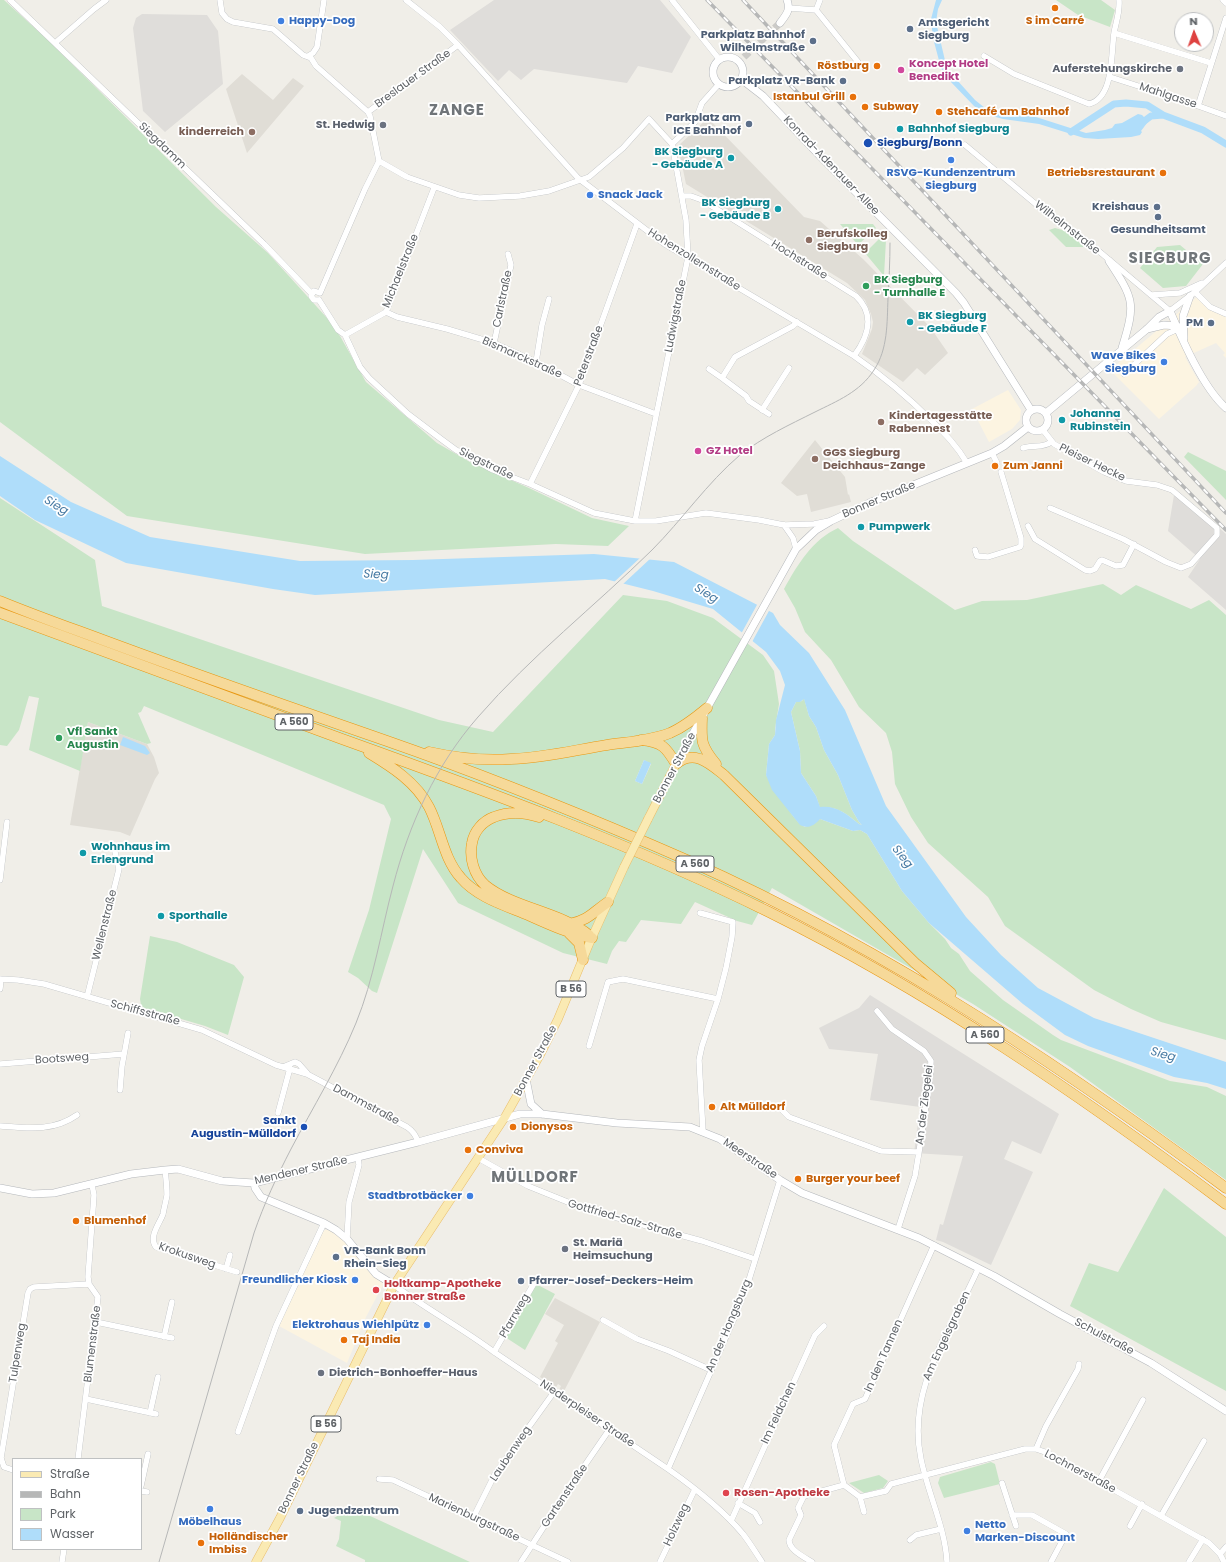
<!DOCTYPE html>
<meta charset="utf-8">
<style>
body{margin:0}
#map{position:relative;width:1226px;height:1562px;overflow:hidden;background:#f0eee8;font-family:Poppins,sans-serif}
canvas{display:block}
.legend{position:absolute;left:12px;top:1458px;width:130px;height:92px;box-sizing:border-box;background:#fff;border:1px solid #bfc1c2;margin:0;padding:5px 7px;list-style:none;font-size:12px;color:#5f6367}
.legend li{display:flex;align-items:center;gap:8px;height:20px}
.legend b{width:20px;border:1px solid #bfc1c2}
.north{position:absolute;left:1174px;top:12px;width:40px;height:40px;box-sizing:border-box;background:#fff;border:1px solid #bfc1c2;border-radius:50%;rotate:358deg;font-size:11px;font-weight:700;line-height:16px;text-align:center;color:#5f6367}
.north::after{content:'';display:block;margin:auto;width:14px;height:18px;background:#de4240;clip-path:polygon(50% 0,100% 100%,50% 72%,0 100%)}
</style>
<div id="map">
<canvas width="1226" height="1562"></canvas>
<ul class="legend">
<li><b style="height:5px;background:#faeab3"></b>Straße</li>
<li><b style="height:5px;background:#b6b7b7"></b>Bahn</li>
<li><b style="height:11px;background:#c8e5c7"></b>Park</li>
<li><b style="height:11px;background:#afddfa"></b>Wasser</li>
</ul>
<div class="north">N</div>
</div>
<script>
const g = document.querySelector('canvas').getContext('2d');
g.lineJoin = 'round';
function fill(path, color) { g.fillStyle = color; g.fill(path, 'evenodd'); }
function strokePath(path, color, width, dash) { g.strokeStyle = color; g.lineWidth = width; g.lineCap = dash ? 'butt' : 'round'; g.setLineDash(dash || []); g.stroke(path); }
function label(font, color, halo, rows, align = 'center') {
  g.font = font + ' Poppins,sans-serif'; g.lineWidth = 3.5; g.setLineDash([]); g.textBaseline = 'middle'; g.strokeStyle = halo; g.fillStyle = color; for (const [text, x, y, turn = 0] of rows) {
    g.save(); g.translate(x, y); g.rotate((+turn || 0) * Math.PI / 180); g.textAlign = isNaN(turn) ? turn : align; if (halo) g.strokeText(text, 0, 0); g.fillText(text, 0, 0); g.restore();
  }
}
fill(new Path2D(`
 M1198,296L1207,305L1226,313V358L1223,355L1225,353L1216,343L1185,357L1199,382L1196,386L1159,419L1110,370Z
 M1008,390L1021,410L1020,420L1012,429L989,442L972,409Z
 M325,1230H330L341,1237L373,1276L385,1281L366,1317L347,1363L279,1326L322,1232Z`), '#fcf4e1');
fill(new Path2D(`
 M494,0H660L691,37L672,73L638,66L627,83L534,69L521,80L509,70L498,81L450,30Z
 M142,14L207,15L218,31L223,84L165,132L143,111L133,28L136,18Z
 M1175,489L1226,534V610L1188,577L1200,559L1168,531Z
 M870,995L1059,1114L1041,1154L1012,1141L1004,1159L1033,1172L991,1265L943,1242L936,1240L940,1224L943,1225L963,1156L914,1153L920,1107L870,1100L878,1054L829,1049L819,1028L859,1008Z`), '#dfddda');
fill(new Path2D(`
 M242,74L273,100L293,78L304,86L247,153L226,89Z
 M708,118L804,217L820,221L863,259L930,327L948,353L925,375L917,368L903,382L862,354L872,329L873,322L871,314L865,300L847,283L686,184L678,146Z
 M815,440L845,477L848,495L849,494L851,502L811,512L807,494L797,496L781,483Z
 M88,722L147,744L154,757L159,773L155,779L130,836L120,832L70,825Z
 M555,1298L600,1322L563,1393L559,1390L561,1386L558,1384L556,1387L540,1377L558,1343L555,1341L564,1325L545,1314Z`), '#e0ddd6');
fill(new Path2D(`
 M0,0H4L49,41L216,207L268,253L327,318L340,336L366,382L437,443L470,462L529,488L592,518L629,526L608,546L556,544L365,554L127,516L0,422Z
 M1056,0H1101L1115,10L1110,27L1078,15Z
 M840,224H873L876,228L858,245Z
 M1055,228L1066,231L1084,246L1083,247H1066L1049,230Z
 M882,236L886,240L884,276L865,253Z
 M1180,245L1203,264L1186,286L1163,288L1140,268L1157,247Z
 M1188,452L1226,471V500L1184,457Z
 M0,498L95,560L102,606L439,720L493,732L623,595L667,601L713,618L763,655L774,671L779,704L775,729V735L769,744L766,775L793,816L800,824L805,827L820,819L853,831L860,830L867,834L902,891L929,923L945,939L951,948L959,954L970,971L1003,1000L1053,1035L1061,1040L1170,1081L1207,1087L1226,1096V1180L1070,1067L973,1004L772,888L752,925L737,921L695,902L681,924L641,920L626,942L619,941L612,951L607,964L563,953L458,903L423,849L377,993L372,991L358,978L348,972L369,910L391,819L384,805L144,706L141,712L138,713L151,743L147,744L88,722L80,771L29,750L39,698L29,696L19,730L7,746L0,745ZM644,760L651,764L642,784L635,781Z
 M838,528L853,541L955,610L982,601L1027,600L1103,584L1121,595L1136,585L1191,609L1209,600L1226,615V1040L1161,1022L1131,1009L1094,990L1005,926L988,897L928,843L911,817L895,784L892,752L886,733L859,707L831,660L805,632L795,608L784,589C798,564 812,540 838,528Z
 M804,698L809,716L816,727L824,750L838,775L852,810L859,822L862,825L859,824C847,814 836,805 820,808L816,796L801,773L800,751L791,712L796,702L802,701Z
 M150,936L177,942L234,965L244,977L228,1035L205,1026L144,1008L141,1005L140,999Z
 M1164,1188L1226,1237V1391L1070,1306L1089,1263L1118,1272Z
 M536,1284L555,1294L525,1350L505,1337Z
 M991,1462L995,1464L1000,1484L944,1498L938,1483L940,1477Z
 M879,1475L888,1481L883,1488L864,1493L849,1483Z
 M355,1509L470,1562H365V1560L336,1546L339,1539L341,1521L334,1518L347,1510Z`), '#c8e5c7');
fill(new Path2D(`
 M936,0H942L938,9L936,22L947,69L975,100L985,108L997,112L1036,117L1086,133L1105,130L1112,128L1115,124L1122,123L1138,114L1142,115L1145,118L1148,116L1150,119L1141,131L1142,132L1140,135L1131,137L1098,139L1084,138L1039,124L1003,119L985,114L974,106L950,81L941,68L933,38L931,19Z
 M0,456L71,502L150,537L300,561L413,560L594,554L674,562L773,613L780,625L809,653L845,710L886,806L966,917L1001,955L1038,988L1094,1018L1226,1062V1089L1207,1083L1174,1077L1088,1046L1065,1035L1023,1004L929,923L902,891L867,834L860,830L853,831L820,819C814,826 808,829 800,825L772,790L766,775L769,744L775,735L776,720L785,685L780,671L766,652L713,609L653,591L605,579L315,595L273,589L126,563L35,520L0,496ZM804,699L809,716L816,727L824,750L838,775L852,810L859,822L862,825L859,824C847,814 836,805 820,807L816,796L801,773L800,751L791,712L796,702H800Z
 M123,737L145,746L150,753L147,755L120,745Z
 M644,760L651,763L642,784L635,781Z`), '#afddfa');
fill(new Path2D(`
 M641,557L651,558L622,585L613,583Z
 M758,603L770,609L752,642L741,634Z`), '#f0eee8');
strokePath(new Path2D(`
 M1143,122L1151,116L1163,115L1203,130L1226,144
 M1071,132L1114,104L1126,103L1147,105L1163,115`), '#afddfa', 7);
strokePath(new Path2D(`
 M744,57L780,23`), '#cccbc8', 7, [7, 3.5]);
const street = new Path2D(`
 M10,0L264,244L312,294
 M220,0L222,13L227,19L233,22L273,29L303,55L311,58L316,66L368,112L370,116L379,161L407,177L459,195L479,198L520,196L549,191L589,177L623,148L649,119L672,144L686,220L688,257L635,521
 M406,0L440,27L458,45L578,178L666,245L854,356C883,376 907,396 932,421C946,435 957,446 967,463
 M672,0L719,59
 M1223,0L1226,3
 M789,8L816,10
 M816,10L858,62
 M816,10L820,0
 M1114,33L1211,63
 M55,43L94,9L106,0
 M308,56L313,53L317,47L324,0
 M984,56L1014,74L1089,104C1114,98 1111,54 1114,33C1116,22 1120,12 1119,0
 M1110,77L1179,99L1226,116
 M1198,106L1226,18
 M368,112L458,45
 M672,144L695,122L702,103L719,84
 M965,145L1044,211L1088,242L1170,311L1195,292L1226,263
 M682,196H691L702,200L856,296C875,314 869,336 854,356
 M1195,292L1210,307L1226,314
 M320,293L365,189L379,161
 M1151,295L1180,293L1202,283
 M319,300L338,330L345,335L360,367L369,378L408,414L441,439L456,450L493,470L530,484L594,513L635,521H656L706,513L759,520L784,525L814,524L829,521
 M319,300H314L311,296L314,291L320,293
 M386,312L397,317L447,329L494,343L536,362L579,385L656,414
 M345,335L386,312L434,188
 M494,343L511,265L508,254
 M536,362L542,325L549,299
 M709,369L722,378
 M1124,374L1167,334L1178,329
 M762,410L789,368
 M769,414L749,401L746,396L722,378L735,357L793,326L797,322
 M1043,430L1054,444L1104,472L1126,481L1157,485L1172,490L1217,528V535L1191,564L1181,568L1166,562L1123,539L1050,508
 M1023,448C1033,445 1044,448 1051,442
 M992,453L997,463
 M530,484L579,385L637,224
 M784,525L793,538L796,549
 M1028,526L1035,539L1085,570L1090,571L1095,569L1100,561L1102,560L1116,566L1123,565L1134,544
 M975,550L977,556L988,557L1020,547L1021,545V538L1001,472
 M0,880L7,822
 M700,913L733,922L732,937L726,968L718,999L702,1046L699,1060L703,1132
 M0,979L18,980L44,984L202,1030L276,1065L307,1074L407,1127C413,1131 416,1135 418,1142
 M0,989L1,979
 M87,997L119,869L115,852
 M877,1011L892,1029L924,1051L931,1061L930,1078L919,1152L915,1176L898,1229
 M589,1046L608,982L623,979L718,999
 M0,1064L124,1054
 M283,1067L295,1062L299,1064L307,1073
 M120,1090L122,1066L128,1033
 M781,1109L789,1117L881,1151L919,1152
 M278,1113L290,1068
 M0,1126C27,1128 53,1132 77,1115
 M478,1158L528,1186L585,1209L702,1241L755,1259
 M165,1170C166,1178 167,1187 167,1195C166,1201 164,1208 163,1214C160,1223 148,1237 156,1247L237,1272
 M347,1239L349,1202L359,1165L358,1157
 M226,1269L230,1255
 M394,1285C426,1309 462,1328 494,1352L668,1469C695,1488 722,1509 743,1534C750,1543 756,1553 762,1562
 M603,1320L637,1339L669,1351L711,1370
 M96,1322L172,1338
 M164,1337L172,1302
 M494,1352L536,1280
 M86,1399L156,1414
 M150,1413L158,1377
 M238,1432L276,1326L324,1223
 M1036,1449L1046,1426L1078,1369L1079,1364
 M78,1459L98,1297L89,1284L88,1277L94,1195L92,1185
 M668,1469L736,1314L748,1283L780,1180
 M13,1470L4,1467L1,1458L28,1293L30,1289L34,1287L89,1284
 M379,1479L393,1480L568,1562
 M1099,1481L1143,1400
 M1002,1483L1016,1526
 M844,1485L834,1445L853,1404L865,1399L934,1245
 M141,1486L148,1454
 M141,1491L147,1492
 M860,1497L864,1512
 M738,1503L755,1513L760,1522
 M1012,1515H1032L1066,1534L1051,1562
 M1161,1516L1204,1441
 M473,1518L495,1474L554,1392
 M731,1521L815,1335L824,1326
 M1130,1526L1142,1504
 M910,1540L916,1535L941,1529
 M1220,1554L1226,1547
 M62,1562L64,1549
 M521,1562L563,1497L609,1430
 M660,1562L695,1489
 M812,1562C804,1557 789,1550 789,1540L801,1515L798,1508L804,1496L844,1485L860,1497L886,1491L891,1484L1025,1449H1036L1048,1453L1209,1543L1220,1554L1224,1562
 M947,1562C945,1527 928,1494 921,1459C906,1389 951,1330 978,1269
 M1189,1562L1203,1539`);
const secondary = new Path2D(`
 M780,23C786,15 791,10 787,0
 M713 72a15 15 0 1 1 30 0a15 15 0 1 1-30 0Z
 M741,79L763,96L820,156L956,293L964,303L1031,410
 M1109,261C1134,299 1136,303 1122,348
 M1147,329L1164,325L1177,326
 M1184,338L1183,316L1190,296
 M1026 420a11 11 0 1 1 22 0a11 11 0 1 1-22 0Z
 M1046,413L1147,329L1159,317L1170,311C1182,339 1203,388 1226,408
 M677,762L796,549L816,530L831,521L869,503L992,453L1004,446L1028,427
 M526,1079L531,1104L542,1114
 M254,1183L255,1188L261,1197L324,1223L336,1230L347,1239L376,1274L394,1285
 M0,1188L32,1194L54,1193L131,1174L165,1170L178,1169L222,1181L254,1183L418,1142L520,1114H542L617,1123L690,1127L720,1139L780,1180L802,1193L919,1238L994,1276L1060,1314L1151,1363L1226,1411`);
const primary = new Path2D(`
 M648,819L676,764
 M256,1562L280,1518L394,1285L505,1117L541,1053L558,1019L589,944L624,867`);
const highway = new Path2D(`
 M0,601C34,615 68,627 103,640C197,675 292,708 387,741C476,772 563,807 650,844C857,931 1046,1054 1226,1188
 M0,613C114,656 228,698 342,739C487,791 631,844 769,912C932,993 1080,1095 1226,1204
 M702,718C701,741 701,746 716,764
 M641,740C662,742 666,747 676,764C694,749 709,763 724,775L915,963L951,993
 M429,752C456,758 483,761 511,759C543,758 575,750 607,745C627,742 650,741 670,733C684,727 695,718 707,708
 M369,753C392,767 416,782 429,807C441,830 443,858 461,878C478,898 507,906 530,916C550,925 570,934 592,938
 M539,817C524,812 509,811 494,817C483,821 474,831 472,843C469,858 474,875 485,885C513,908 561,912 589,935
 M570,924C589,920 593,912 608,902
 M569,933L579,943L583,960`);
strokePath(street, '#b5b8bb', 6);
strokePath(secondary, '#b4b7bb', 8);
strokePath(primary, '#e9bd69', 9);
strokePath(highway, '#e89710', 11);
strokePath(street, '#fff', 5.5);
strokePath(secondary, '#fff', 7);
strokePath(primary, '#faeab3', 8);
strokePath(highway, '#f6d999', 10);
strokePath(new Path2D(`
 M159,1562L254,1233C264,1204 277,1176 291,1149C313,1107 338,1067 356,1023C374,979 381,931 393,886C409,824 436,765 478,717C531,656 595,606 652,550C682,520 707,483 740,455C763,437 789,425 815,412C837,401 860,392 874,370C888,349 887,323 888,298C889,280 890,261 890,243`), '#b6b7b7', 1);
const rail = new Path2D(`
 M707,0L1226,530
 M743,0L1226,513`);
strokePath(rail, '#b6b7b7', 3.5);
strokePath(rail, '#fff', 2, [6]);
const primaryBridge = new Path2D(`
 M624,867L648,819`);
strokePath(primaryBridge, '#e9bd69', 9, []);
strokePath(primaryBridge, '#faeab3', 8);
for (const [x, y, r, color] of [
 [1055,8,4,"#e8710a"],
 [281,21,4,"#3f7fe0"],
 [910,29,4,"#5c6f8a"],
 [813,41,4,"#5c6f8a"],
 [877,66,4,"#e8710a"],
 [1180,69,4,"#6b7280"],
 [901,70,4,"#d1479c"],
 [843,81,4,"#5c6f8a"],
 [853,97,4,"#e8710a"],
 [865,107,4,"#e8710a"],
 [939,112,4,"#e8710a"],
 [749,124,4,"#5c6f8a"],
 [383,125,4,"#6b7280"],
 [900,129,4,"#0f9aa8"],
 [252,132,4,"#8d6e63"],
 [868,143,5,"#1a4fb4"],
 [731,158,4,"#0f9aa8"],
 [951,160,4,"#3f7fe0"],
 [1163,173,4,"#e8710a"],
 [590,195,4,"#3f7fe0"],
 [1157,207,4,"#5c6f8a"],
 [778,209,4,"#0f9aa8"],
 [1158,217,4,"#5c6f8a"],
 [809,240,4,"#8d6e63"],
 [866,286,4,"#2e9e5b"],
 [910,322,4,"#0f9aa8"],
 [1211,323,4,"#5c6f8a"],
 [1164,362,4,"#3f7fe0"],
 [1062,420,4,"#0f9aa8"],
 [881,422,4,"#8d6e63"],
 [698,451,4,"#d1479c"],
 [815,459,4,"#8d6e63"],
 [995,466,4,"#e8710a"],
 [861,527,4,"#0f9aa8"],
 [59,738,4,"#2e9e5b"],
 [83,853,4,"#0f9aa8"],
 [161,916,4,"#0f9aa8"],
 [712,1107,4,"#e8710a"],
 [304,1127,4,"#1a4fb4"],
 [513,1127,4,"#e8710a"],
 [468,1150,4,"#e8710a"],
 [798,1179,4,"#e8710a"],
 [470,1196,4,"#3f7fe0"],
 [76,1221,4,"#e8710a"],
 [565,1249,4,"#6b7280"],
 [336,1257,4,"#5c6f8a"],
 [355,1280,4,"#3f7fe0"],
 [521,1281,4,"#5c6f8a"],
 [376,1290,4,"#e0444e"],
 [427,1325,4,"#3f7fe0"],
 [344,1340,4,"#e8710a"],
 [321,1373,4,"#6b7280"],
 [726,1493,4,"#e0444e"],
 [210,1509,4,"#3f7fe0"],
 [300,1511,4,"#5c6f8a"],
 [967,1531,4,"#3f7fe0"],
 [201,1543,4,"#e8710a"]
]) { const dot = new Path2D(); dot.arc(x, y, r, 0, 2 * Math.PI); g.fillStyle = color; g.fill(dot); strokePath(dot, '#fff', 1.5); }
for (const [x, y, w] of [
 [294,722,38],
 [695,864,38],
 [571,989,30],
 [985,1035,38],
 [326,1424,30]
]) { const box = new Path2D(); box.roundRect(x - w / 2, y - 8, w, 16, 3); g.fillStyle = '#fff'; g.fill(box); strokePath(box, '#5f6367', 1); }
label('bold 10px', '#5f6367', null, [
 ["A 560",294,722],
 ["A 560",695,864],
 ["B 56",571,989],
 ["A 560",985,1035],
 ["B 56",326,1424]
]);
label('bold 11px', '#366cbe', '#fff', [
 ["Happy-Dog",289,21,"left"],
 ["RSVG-Kundenzentrum",951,173,"center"],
 ["Siegburg",951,186,"center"],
 ["Snack Jack",598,195,"left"],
 ["Wave Bikes",1156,356],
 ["Siegburg",1156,369],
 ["Stadtbrotbäcker",462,1196],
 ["Freundlicher Kiosk",347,1280],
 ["Elektrohaus Wiehlpütz",419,1325],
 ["Möbelhaus",210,1522,"center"],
 ["Netto",975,1525,"left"],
 ["Marken-Discount",975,1538,"left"]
], 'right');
label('bold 11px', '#c56008', '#fff', [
 ["S im Carré",1055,21,"center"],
 ["Röstburg",869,66,"right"],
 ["Istanbul Grill",845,97,"right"],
 ["Subway",873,107],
 ["Stehcafé am Bahnhof",947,112],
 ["Betriebsrestaurant",1155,173,"right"],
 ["Zum Janni",1003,466],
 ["Alt Mülldorf",720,1107],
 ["Dionysos",521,1127],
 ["Conviva",476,1150],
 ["Burger your beef",806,1179],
 ["Blumenhof",84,1221],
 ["Taj India",352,1340],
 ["Holländischer",209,1537],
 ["Imbiss",209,1550]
], 'left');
label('bold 11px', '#4e5e75', '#fff', [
 ["Amtsgericht",918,23,"left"],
 ["Siegburg",918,36,"left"],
 ["Parkplatz Bahnhof",805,35],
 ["Wilhelmstraße",805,48],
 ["Parkplatz VR-Bank",835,81],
 ["Parkplatz am",741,118],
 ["ICE Bahnhof",741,131],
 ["Kreishaus",1149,207],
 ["Gesundheitsamt",1158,230,"center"],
 ["PM",1203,323],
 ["VR-Bank Bonn",344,1251,"left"],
 ["Rhein-Sieg",344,1264,"left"],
 ["Pfarrer-Josef-Deckers-Heim",529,1281,"left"],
 ["Jugendzentrum",308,1511,"left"]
], 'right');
label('bold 11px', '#b23c85', '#fff', [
 ["Koncept Hotel",909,64],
 ["Benedikt",909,77],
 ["GZ Hotel",706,451]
], 'left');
label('bold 11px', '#5b616d', '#fff', [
 ["Auferstehungskirche",1172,69],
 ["St. Hedwig",375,125],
 ["St. Mariä",573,1243,"left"],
 ["Heimsuchung",573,1256,"left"],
 ["Dietrich-Bonhoeffer-Haus",329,1373,"left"]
], 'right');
label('11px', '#5f6367', '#fff', [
 ["Breslauer Straße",413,79,-36],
 ["Mahlgasse",1168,96,18],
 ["Siegdamm",162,146,44],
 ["Konrad-Adenauer-Allee",831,166,46],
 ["Wilhelmstraße",1067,228,38],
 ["Hohenzollernstraße",694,260,32],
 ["Hochstraße",799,260,32],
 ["Michaelstraße",401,271,-68],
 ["Carlstraße",503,299,-78],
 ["Ludwigstraße",676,316,-79],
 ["Peterstraße",589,356,-69],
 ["Bismarckstraße",522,358,24],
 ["Pleiser Hecke",1092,463,26],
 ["Siegstraße",486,464,26],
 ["Bonner Straße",879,500,-23],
 ["Bonner Straße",675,768,-62],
 ["Wellenstraße",105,925,-76],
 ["Schiffsstraße",145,1013,15],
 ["Bootsweg",62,1059,-4],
 ["Bonner Straße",536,1061,-62],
 ["Dammstraße",366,1105,28],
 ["An der Ziegelei",925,1105,-83],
 ["Meerstraße",750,1159,34],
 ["Mendener Straße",301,1171,-13],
 ["Gottfried-Salz-Straße",625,1220,16],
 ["Krokusweg",187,1256,19],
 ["Pfarrweg",515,1316,-60],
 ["An der Hongsburg",729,1326,-67],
 ["Am Engelsgraben",947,1336,-65],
 ["Schulstraße",1104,1337,28],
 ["Blumenstraße",93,1344,-83],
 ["Tulpenweg",18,1353,-81],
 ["In den Tannen",884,1356,-66],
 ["Im Feldchen",779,1413,-65],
 ["Niederpleiser Straße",587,1414,34],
 ["Laubenweg",511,1454,-56],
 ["Lochnerstraße",1080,1472,28],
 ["Bonner Straße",299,1478,-64],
 ["Gartenstraße",565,1496,-56],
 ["Marienburgstraße",474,1518,25],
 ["Holzweg",677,1525,-65]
]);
label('bold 11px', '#0d838f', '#fff', [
 ["Bahnhof Siegburg",908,129],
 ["BK Siegburg",723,152,"right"],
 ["- Gebäude A",723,165,"right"],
 ["BK Siegburg",770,203,"right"],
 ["- Gebäude B",770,216,"right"],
 ["BK Siegburg",918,316],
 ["- Gebäude F",918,329],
 ["Johanna",1070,414],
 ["Rubinstein",1070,427],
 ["Pumpwerk",869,527],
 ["Wohnhaus im",91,847],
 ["Erlengrund",91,860],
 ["Sporthalle",169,916]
], 'left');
label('bold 11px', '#785e54', '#fff', [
 ["kinderreich",244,132,"right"],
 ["Berufskolleg",817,234],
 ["Siegburg",817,247],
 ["Kindertagesstätte",889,416],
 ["Rabennest",889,429],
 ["GGS Siegburg",823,453],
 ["Deichhaus-Zange",823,466]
], 'left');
label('bold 11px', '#164399', '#fff', [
 ["Siegburg/Bonn",877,143],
 ["Sankt",296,1121,"right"],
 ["Augustin-Mülldorf",296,1134,"right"]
], 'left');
label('bold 11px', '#27864d', '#fff', [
 ["BK Siegburg",874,280],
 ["- Turnhalle E",874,293],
 ["Vfl Sankt",67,732],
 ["Augustin",67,745]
], 'left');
label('bold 11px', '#be3a42', '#fff', [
 ["Holtkamp-Apotheke",384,1284],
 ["Bonner Straße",384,1297],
 ["Rosen-Apotheke",734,1493]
], 'left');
label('italic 12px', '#477aa3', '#fff', [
 ["Sieg",56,506,31],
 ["Sieg",376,575,2],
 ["Sieg",706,594,32],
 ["Sieg",902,857,51],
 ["Sieg",1163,1055,15]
]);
g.letterSpacing = '1px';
label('bold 15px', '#707579', '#fff', [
 ["ZANGE",457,111],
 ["SIEGBURG",1170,259],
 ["MÜLLDORF",535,1178]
]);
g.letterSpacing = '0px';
</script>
